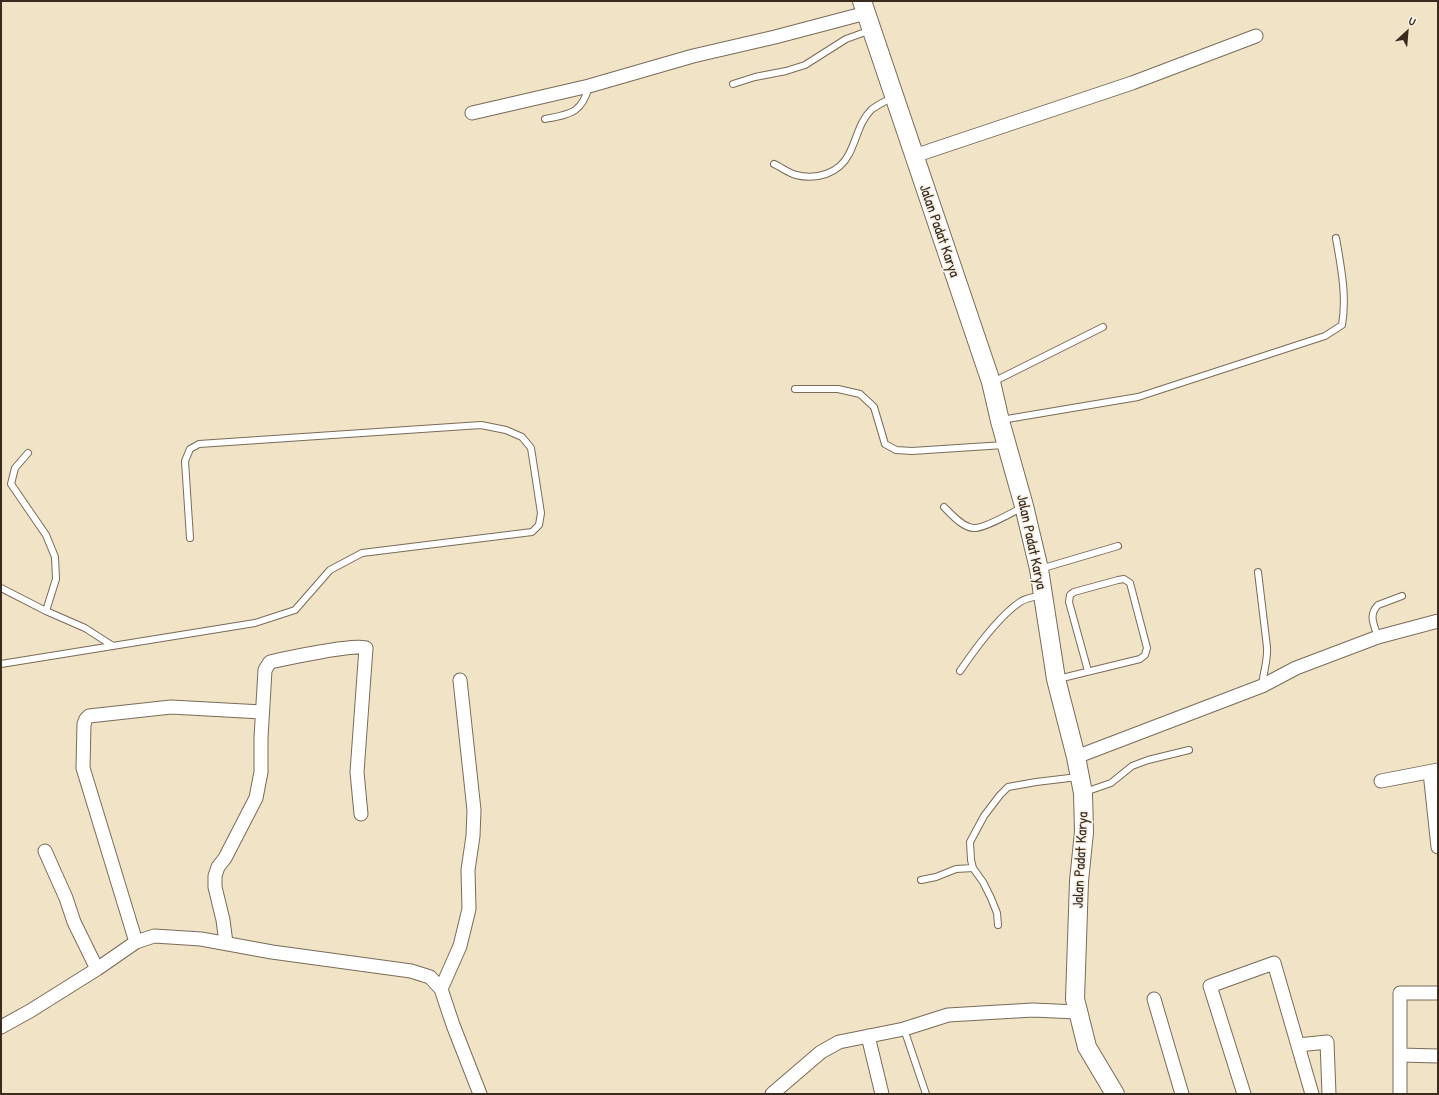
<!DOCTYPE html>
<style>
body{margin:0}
#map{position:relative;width:1439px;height:1095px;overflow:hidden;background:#f0e3c6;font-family:"Patrick Hand",sans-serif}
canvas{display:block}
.frame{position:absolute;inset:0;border:2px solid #3b2a1e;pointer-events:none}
.north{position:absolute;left:1387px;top:12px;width:40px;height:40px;-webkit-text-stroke:3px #f7f3e8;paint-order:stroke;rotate:26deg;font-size:11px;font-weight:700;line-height:16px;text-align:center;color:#3b2a1e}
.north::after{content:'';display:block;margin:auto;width:14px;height:18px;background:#3b2a1e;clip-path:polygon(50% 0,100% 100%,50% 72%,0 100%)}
</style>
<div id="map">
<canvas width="1439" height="1095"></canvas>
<div class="frame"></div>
<div class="north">U</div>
</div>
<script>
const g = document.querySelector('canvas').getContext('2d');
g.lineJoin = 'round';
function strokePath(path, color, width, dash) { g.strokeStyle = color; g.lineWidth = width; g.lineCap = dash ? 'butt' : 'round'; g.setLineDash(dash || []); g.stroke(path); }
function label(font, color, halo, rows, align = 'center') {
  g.font = font + ' "Patrick Hand",sans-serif'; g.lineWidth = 3.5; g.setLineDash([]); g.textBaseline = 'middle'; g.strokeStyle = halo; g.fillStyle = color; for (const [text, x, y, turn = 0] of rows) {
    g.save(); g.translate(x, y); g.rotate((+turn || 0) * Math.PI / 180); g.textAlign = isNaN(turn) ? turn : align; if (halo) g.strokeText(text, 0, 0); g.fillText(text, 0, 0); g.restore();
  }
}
const lane = new Path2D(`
 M733,84L755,77L786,71L805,65L846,39L871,30
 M545,119C571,114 582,113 589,86
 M774,164C781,167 788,173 796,175C816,180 839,174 849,154C857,139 859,122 871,110C877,105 886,101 893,97
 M993,382L1103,327
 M795,389H838L860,394L874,407L885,444L896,450L912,451L1004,445
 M1001,420L1138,397L1325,336L1342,325C1347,296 1341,267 1336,238
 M28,453L15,468L11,484L46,535L55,557L56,579L46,611
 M944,507C951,514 963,528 974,528C984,529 1013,512 1023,507
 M1040,569L1118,546
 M1258,572L1267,647C1268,661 1263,673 1262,686
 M1,588L46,611L85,628L113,646
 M1378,637C1374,625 1368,615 1378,605L1402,596
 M1,664L255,623L295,610L330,570L362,553L532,532L539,525L541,513L531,448L522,437L506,430L481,425L199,444L190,449L185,461L190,538
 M960,671C975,649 998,617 1020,602C1026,598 1035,597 1041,595
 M1058,679L1140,659L1145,655L1147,648L1130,583L1124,579L1118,580L1074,592L1070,595L1069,602L1088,671
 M1085,792L1111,783L1132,766L1148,760L1189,750
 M921,880L936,877L956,869L973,868
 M998,925L997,913L991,898L983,882L973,868L971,860L970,842L984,816L1000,795L1008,787L1036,782L1078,777
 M904,1029L926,1094`);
const street = new Path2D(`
 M472,113L589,86L693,56L775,37L866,13
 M914,156L1132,83L1256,36
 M1076,757L1262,686L1296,668L1378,637L1438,621
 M1430,772L1438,847
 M1381,781L1438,770
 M45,851L66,898L74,922L97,969
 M136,942L83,768L84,724L86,719L89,716L171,707L262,712
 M226,943L223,920L215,887V876L218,867L225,858L256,798L261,772V738L265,670L270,662C283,659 358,643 366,648L357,772L361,814
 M441,989L460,946L469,909L468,870L473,836L474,810L460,680
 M1154,999L1182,1094
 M1,1027L30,1011L97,969L136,942L154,936L201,939L272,952L411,971L430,977L441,989L453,1025L480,1094
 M868,1036L882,1094
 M1298,1045L1327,1042L1329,1094
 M1400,1055L1438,1056
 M772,1094L821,1052L839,1042L904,1029L948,1015L1033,1010L1077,1012
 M1244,1094L1210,986L1274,963L1312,1094
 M1400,1094V993H1438`);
const secondary = new Path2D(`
 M862,1L991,382L1000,421L1024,506L1039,569L1056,679L1076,757L1083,793L1084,832L1079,881L1075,999L1087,1047L1115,1094`);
strokePath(lane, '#7a6b59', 8);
strokePath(street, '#7a6b59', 15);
strokePath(secondary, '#7a6b59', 20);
strokePath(lane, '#fff', 6);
strokePath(street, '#fff', 13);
strokePath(secondary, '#fff', 18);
label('15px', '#3b2a1e', '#f7f3e8', [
 ["Jalan Padat Karya",939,231,71],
 ["Jalan Padat Karya",1031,542,78],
 ["Jalan Padat Karya",1081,860,-87]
]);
</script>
